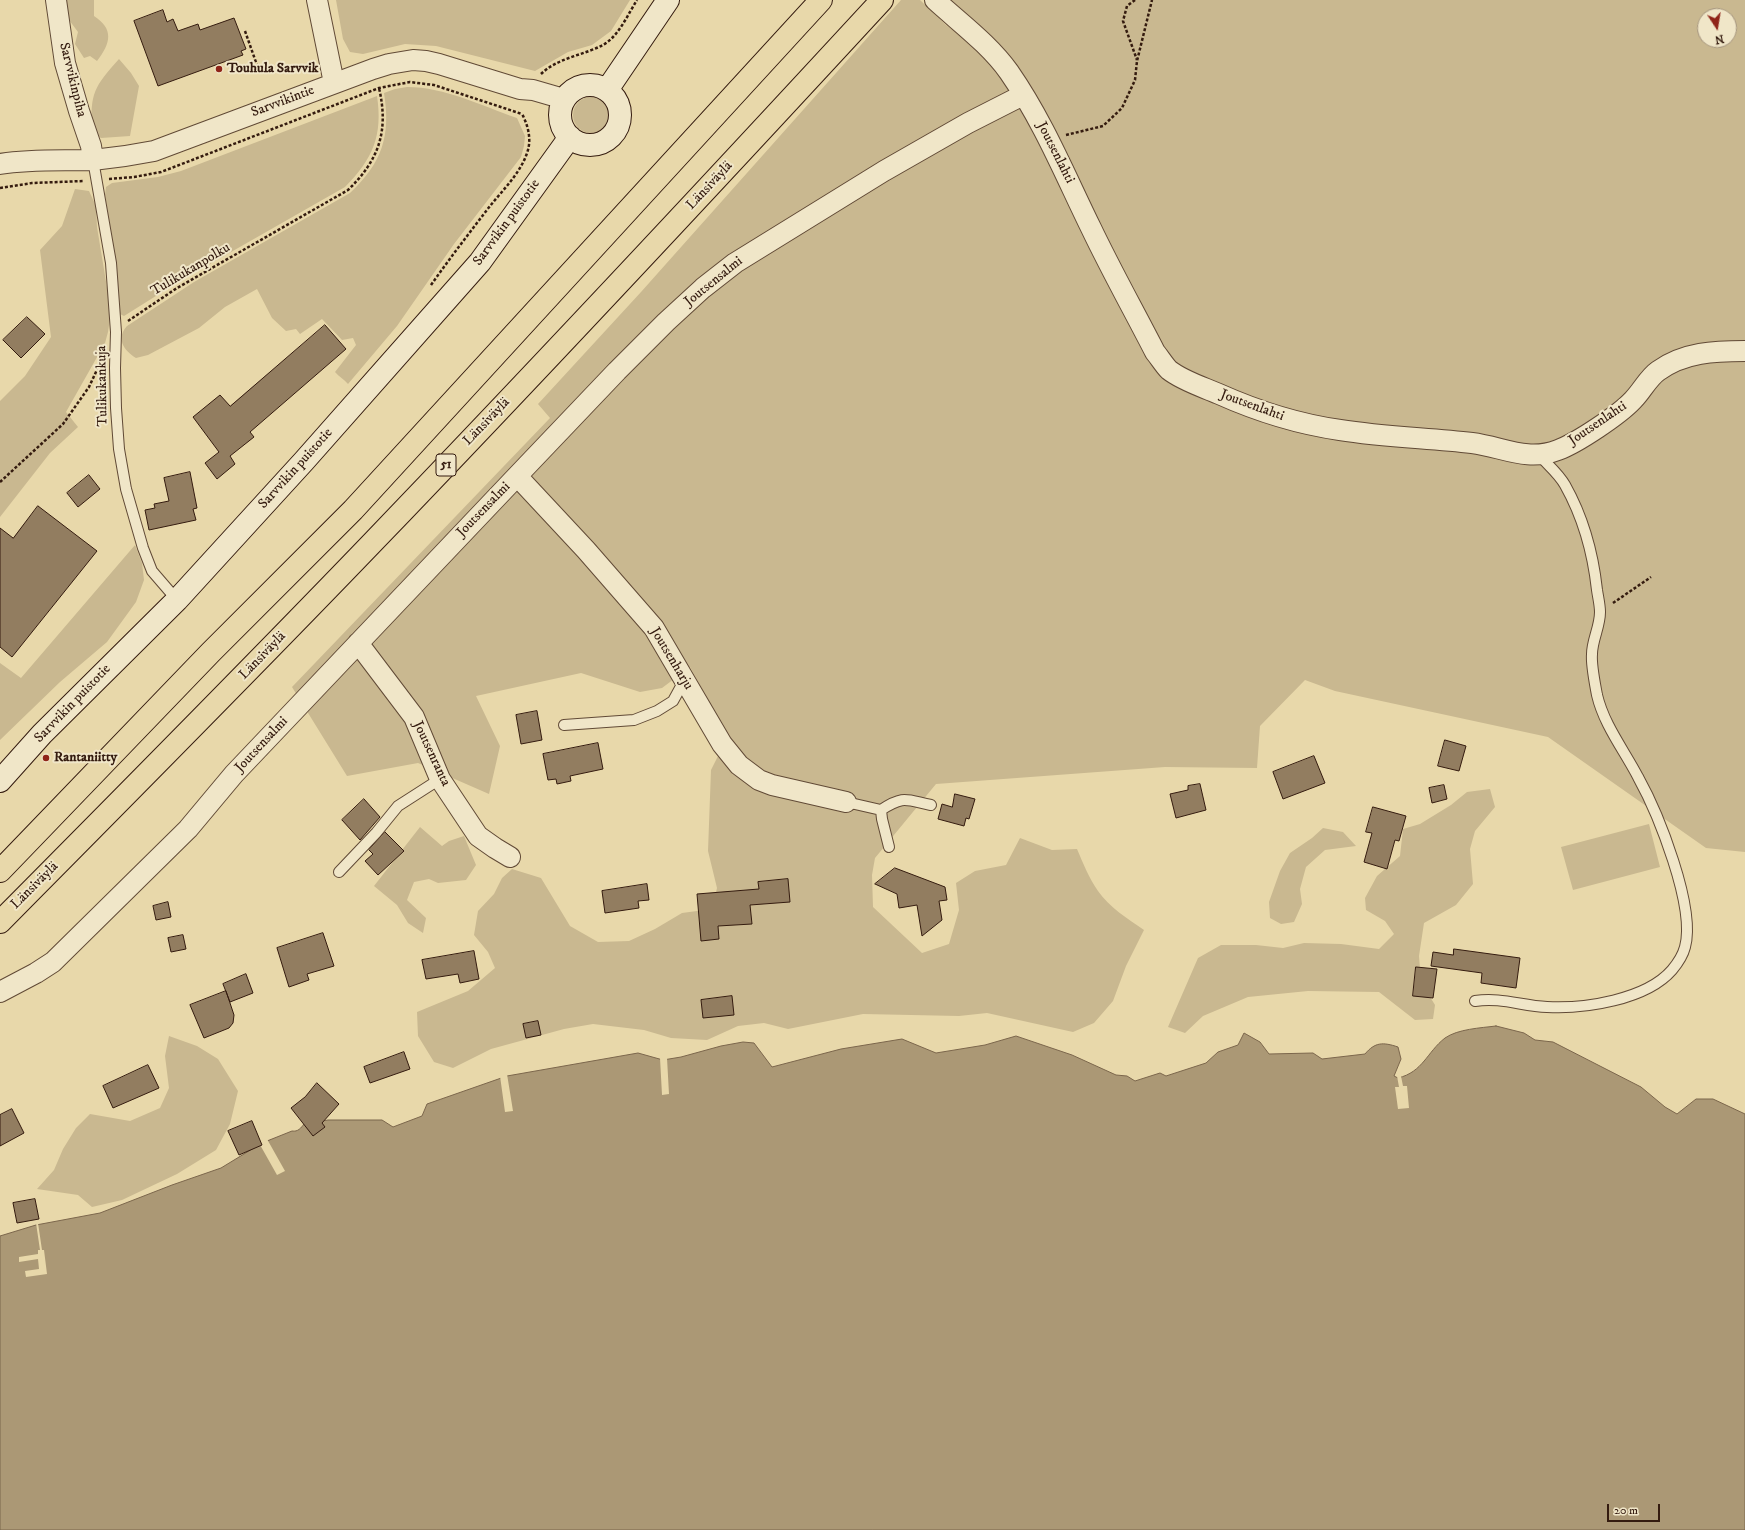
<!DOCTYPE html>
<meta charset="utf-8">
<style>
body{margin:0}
#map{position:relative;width:1745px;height:1530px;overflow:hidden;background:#e8d8aa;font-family:"IM FELL DW Pica",serif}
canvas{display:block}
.north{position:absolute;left:1697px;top:8px;width:40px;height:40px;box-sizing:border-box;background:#f0e6c8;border:1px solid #a5957e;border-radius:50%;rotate:168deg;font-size:11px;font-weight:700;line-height:16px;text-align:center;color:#341b0f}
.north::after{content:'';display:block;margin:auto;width:14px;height:18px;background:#8f2418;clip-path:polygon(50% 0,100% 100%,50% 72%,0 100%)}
.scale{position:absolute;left:1607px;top:1504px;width:53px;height:18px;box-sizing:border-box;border:2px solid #341b0f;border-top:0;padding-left:5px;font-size:12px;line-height:14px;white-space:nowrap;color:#341b0f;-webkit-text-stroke:3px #f0e6c8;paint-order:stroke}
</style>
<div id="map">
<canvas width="1745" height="1530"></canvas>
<div class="north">N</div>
<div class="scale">20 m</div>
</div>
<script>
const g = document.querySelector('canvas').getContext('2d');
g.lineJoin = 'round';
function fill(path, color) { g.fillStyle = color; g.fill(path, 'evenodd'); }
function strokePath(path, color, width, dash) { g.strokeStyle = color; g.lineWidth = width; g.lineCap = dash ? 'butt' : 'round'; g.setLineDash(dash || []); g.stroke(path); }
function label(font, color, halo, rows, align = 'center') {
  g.font = font + ' "IM FELL DW Pica",serif'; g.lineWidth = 4; g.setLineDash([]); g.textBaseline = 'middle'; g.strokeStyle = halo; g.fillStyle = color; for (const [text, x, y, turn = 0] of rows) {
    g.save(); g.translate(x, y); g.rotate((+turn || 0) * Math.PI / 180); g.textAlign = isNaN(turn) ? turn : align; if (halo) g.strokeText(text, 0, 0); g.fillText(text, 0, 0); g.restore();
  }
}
fill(new Path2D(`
 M64,0H94V16C114,29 111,43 97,61L90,56L84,58L75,44L78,32L61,9Z
 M336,0H630L611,31L592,45L568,52L535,71L436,46L405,44L363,54L350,52L343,39Z
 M901,0H920L946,25L961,36L949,0H1745V852L1706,848L1548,737L1335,691L1305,680L1260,726L1257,768L1165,767L936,784L875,858L872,875L873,907L922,953L949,944L959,910L956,883L975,871L1006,865L1020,838L1052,850L1077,849C1083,863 1089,878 1098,891C1109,907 1128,919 1144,930L1126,966L1113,1001L1094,1023L1073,1032L987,1013L959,1016L863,1014L788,1029L764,1023L738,1026L707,1040L671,1038L644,1030L593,1024L564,1029L491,1049L453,1068L434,1062L418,1036L417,1012L468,991L495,968L488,952L474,935L478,911L494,894L502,878L512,869L541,878L570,926L598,942L629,941L655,929L682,913L712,909L717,888L708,851L711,770L728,736L690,667L662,688L640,692L581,673L476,696L500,746L489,794L418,763L347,776L292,687L550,418L538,404L641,292ZM1705,16H1729V40H1705Z
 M119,59L131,73L139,86L130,136L101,138L92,131C90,93 94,87 119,59Z
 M407,87C445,87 482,106 517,118L525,136L524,146L521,157L454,244L397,326L348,384C344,379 339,377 335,372L356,345L353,338L342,340L322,319L300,334L296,329L286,331L272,318L257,289L225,307L199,328L148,355L136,358C123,350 116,338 127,326L194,282L350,193C382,163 391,136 384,93L395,89Z
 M377,96C383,135 373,159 345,187L175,284L124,316L120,314L110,226L105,195L106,187L112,183L158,177L181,171Z
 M573 115a18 18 0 1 1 36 0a18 18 0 1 1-36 0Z
 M75,189L89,191L96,206L97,227L111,312L108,332L105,343L66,412L78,427L50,453L0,517V401L25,376L51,337L40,250L62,226Z
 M135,545L142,563L144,580L136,602L107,642L60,682L0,740V663L21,678Z
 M1490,789L1495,807L1475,831L1470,849L1473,884L1456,905L1424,923L1419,956L1421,982L1435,1005L1433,1019L1415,1020L1379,992L1308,991L1248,997L1203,1016L1185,1033L1168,1027L1198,958L1221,945H1256L1283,948L1304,943L1341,944L1379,949L1394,934L1385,921L1366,910L1365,898L1377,876L1400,856L1403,829L1420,824L1451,805L1467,792Z
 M1649,824L1660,867L1573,890L1561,847Z
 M420,827L442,846L449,841L464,836L476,865L466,880L438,883L429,879L414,882L407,900L426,918L423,933L408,923L397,905L374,886Z
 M1323,828L1343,832L1356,846L1325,850L1306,867L1300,889L1302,904L1294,922L1281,924L1270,918L1269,902L1280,871L1290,853L1312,838Z
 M169,1036L197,1046L218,1059L238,1091L230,1124L216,1150L177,1174L122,1200L92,1207L78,1195L37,1189L54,1170L63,1149L76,1128L90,1114L130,1121L160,1108L169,1088L165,1056Z`), '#c9b890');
const water = new Path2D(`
 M1496,1026L1524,1033L1535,1040L1553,1042L1641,1087L1665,1107L1677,1114L1696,1099H1713L1745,1114V1530H0V1236L36,1225L100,1213L172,1185L221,1168L262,1143L292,1131C298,1132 301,1128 304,1124L328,1120H382L393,1127L422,1116L427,1104L507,1076L638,1053L663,1060L681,1057L721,1046L743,1042L754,1043L772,1067L841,1049L902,1039L936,1053L985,1045L1016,1036L1072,1055L1116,1075L1127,1076L1135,1081L1160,1073L1166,1076L1206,1063L1218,1052L1238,1045L1244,1033L1260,1042L1269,1054L1313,1053L1322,1059L1365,1054C1375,1042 1383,1042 1398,1047L1401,1059L1394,1076L1398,1078C1423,1072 1427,1052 1445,1038C1458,1029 1480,1028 1496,1026Z`);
fill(water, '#ab9875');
strokePath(water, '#7b664c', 1);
fill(new Path2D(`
 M660,1058H667L669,1094L662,1095Z
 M507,1074L513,1111L505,1112L500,1076Z
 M1397,1076H1401L1403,1086H1407L1409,1108L1398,1109L1395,1087H1399Z
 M267,1139L285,1171L277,1175L259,1143Z
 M36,1223H38L42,1250H44L47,1274L26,1277L25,1271L39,1269L38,1259L19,1262V1257L38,1254V1250H40Z`), '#e8d8aa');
const building = new Path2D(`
 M163,10L167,22L173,19L178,31L198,24L200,30L234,18L246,49L241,51L243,55L158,86L134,21Z
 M27,317L45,334L21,358L3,340Z
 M325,325L346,349L250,432L254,437L230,456L235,464L217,479L205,463L219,452L193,417L220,395L230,406Z
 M190,472L197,508L193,509L196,520L149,530L145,510L155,508L154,504L169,501L164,478Z
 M89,475L100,489L78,507L67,493Z
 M38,506L97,551L12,657L0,647V528L13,538Z
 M537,711L542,740L521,744L516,715Z
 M1445,740L1466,746L1459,771L1438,766Z
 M598,743L603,769L570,776L571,781L557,784L556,779L548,780L543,754Z
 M1314,756L1325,783L1283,799L1273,772Z
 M1200,784L1206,810L1176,818L1170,794L1188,790V786Z
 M1444,785L1447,799L1432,803L1429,788Z
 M955,794L975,799L969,819L966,818L964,826L938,819L942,804L952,807Z
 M364,799L380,817L360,840L342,820Z
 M1373,807L1406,816L1399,841L1395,840L1387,869L1364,862L1372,833L1366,832Z
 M385,832L404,851L378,875L365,861L373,854L369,850Z
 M895,868L945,887L947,900L939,901L942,920L922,936L917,905L899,908L897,894L875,884Z
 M788,879L790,902L750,905L752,924L718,926L719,939L701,941L697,894L759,889L758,882Z
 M647,884L649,900L638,901L639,908L605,913L602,891Z
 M168,902L171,917L156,920L153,906Z
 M323,933L334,966L307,974L309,980L289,987L277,948Z
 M183,935L186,949L171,952L168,938Z
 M1454,949L1520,958L1516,988L1481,983L1482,973L1431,966L1433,952L1453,955Z
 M474,951L479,979L460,983L458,974L426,979L422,960Z
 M1416,967L1437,969L1433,998L1413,996Z
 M246,974L253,993L230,1002L223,984Z
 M226,991L234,1015L233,1023L229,1028L204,1038L190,1005Z
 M732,996L734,1015L703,1018L701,1000Z
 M538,1021L541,1035L526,1038L523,1024Z
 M404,1052L410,1069L370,1083L364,1067Z
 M148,1065L159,1088L113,1108L103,1086Z
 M317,1083L339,1104L322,1123L325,1127L313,1136L291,1108L305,1097Z
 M12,1109L24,1133L0,1146V1115Z
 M252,1121L262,1145L239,1155L228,1131Z
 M35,1199L39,1219L17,1223L13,1203Z`);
fill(building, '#927d60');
strokePath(building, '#341b0f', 1);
const lane = new Path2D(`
 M93,160L111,263L116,332L115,368L116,408L119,449L126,489L143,548L152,571L177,600
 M564,725L634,720L657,711L673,701L684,681
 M846,802L881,810C904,795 906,800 931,805
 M881,810L882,819L889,847
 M339,872L376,833L398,806L440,779
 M1475,1001C1501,997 1522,1006 1547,1007C1584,1009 1646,1000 1672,970C1677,964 1683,955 1685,947C1696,907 1658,813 1638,777C1624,750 1604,725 1597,695C1595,684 1591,665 1592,654C1592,640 1600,627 1600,612C1600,605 1598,597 1597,590C1593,553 1583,517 1565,485C1559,474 1548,465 1540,456`);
const street = new Path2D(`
 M56,0L65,63L79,111L91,146L93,160
 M317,0L334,83
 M935,0C960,23 989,44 1009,72C1043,121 1065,175 1091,228C1111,270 1134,311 1155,352C1160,358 1164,365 1169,370C1183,381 1203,387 1219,394C1257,411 1298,424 1340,430C1383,437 1428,438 1472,443C1503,447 1527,462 1558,450C1577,443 1619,415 1633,400C1642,391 1648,378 1658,371C1684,352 1715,351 1745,351
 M0,164C31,159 62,161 93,160C114,158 134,155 154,151L373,69L389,64L413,60L426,61L439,64L520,89L533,90L564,99
 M517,476L586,550L654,628L722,744L739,765L759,780L772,785L846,802
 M358,643L414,717L440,779L478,836L495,848L510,857
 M0,992L36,973L53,962L188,829L234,774L517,476L617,371L666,322L703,288L735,263L884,171L968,123L1023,95`);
const secondary = new Path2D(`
 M560 115a30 30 0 1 1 60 0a30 30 0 1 1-60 0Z
 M607,90L668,0
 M0,781L42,734L177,600L304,461L480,262L570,137`);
const highway = new Path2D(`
 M0,871L211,652L353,510L821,0
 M0,922C125,796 250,670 373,542C545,363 714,182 882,0`);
strokePath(lane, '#614a36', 12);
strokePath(street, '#614a36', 22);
strokePath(secondary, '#341b0f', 24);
strokePath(highway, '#341b0f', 24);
strokePath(new Path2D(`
 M1135,0L1127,6L1123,21L1137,60
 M245,31L258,68
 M541,74C557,58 584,55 603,45C619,36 628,14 637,0
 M1066,135L1103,126L1122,108L1135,80L1137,61L1152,0
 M109,179L134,177L161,172L379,88L410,82L434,85L522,114
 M0,188L32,183L84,181
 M431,285C450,258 470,232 490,206C503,190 521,172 527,153C532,140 528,125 522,114
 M128,321L177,288L348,190C379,160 389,131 379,88
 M0,482L63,424L89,387L101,361
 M1613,603L1651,577`), '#341b0f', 2.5, [3, 2]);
strokePath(lane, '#f0e6c8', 10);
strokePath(street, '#f0e6c8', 20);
strokePath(secondary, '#f0e6c8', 22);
strokePath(highway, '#e8d8aa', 22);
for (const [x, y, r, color] of [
 [219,69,4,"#8f2418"],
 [46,758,4,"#8f2418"]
]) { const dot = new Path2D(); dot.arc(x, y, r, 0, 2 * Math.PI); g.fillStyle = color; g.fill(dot); strokePath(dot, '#f0e6c8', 1.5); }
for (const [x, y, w] of [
 [446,465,20]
]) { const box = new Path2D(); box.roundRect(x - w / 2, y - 11, w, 22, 3); g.fillStyle = '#f0e6c8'; g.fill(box); strokePath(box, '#341b0f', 1); }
label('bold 13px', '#341b0f', null, [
 ["51",446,465]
]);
label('bold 14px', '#341b0f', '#f0e6c8', [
 ["Touhula Sarvvik",227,69],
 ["Rantaniitty",54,758]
], 'left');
label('14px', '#341b0f', '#f0e6c8', [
 ["Sarvvikinpiha",72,80,76],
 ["Sarvvikintie",283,102,-21],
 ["Joutsenlahti",1055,153,63],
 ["Länsiväylä",710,186,-47],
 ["Sarvvikin puistotie",507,223,-54],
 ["Tulikukanpolku",191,270,-31],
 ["Joutsensalmi",714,282,-39],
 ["Tulikukankuja",103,386,-91],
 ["Joutsenlahti",1252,406,20],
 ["Länsiväylä",487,422,-46],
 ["Joutsenlahti",1598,424,-34],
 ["Sarvvikin puistotie",296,469,-48],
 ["Joutsensalmi",484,510,-46],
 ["Länsiväylä",263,656,-46],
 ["Joutsenharju",671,659,59],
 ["Sarvvikin puistotie",73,704,-46],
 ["Joutsensalmi",262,745,-47],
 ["Joutsenranta",431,754,65],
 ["Länsiväylä",35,886,-45]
]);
</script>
